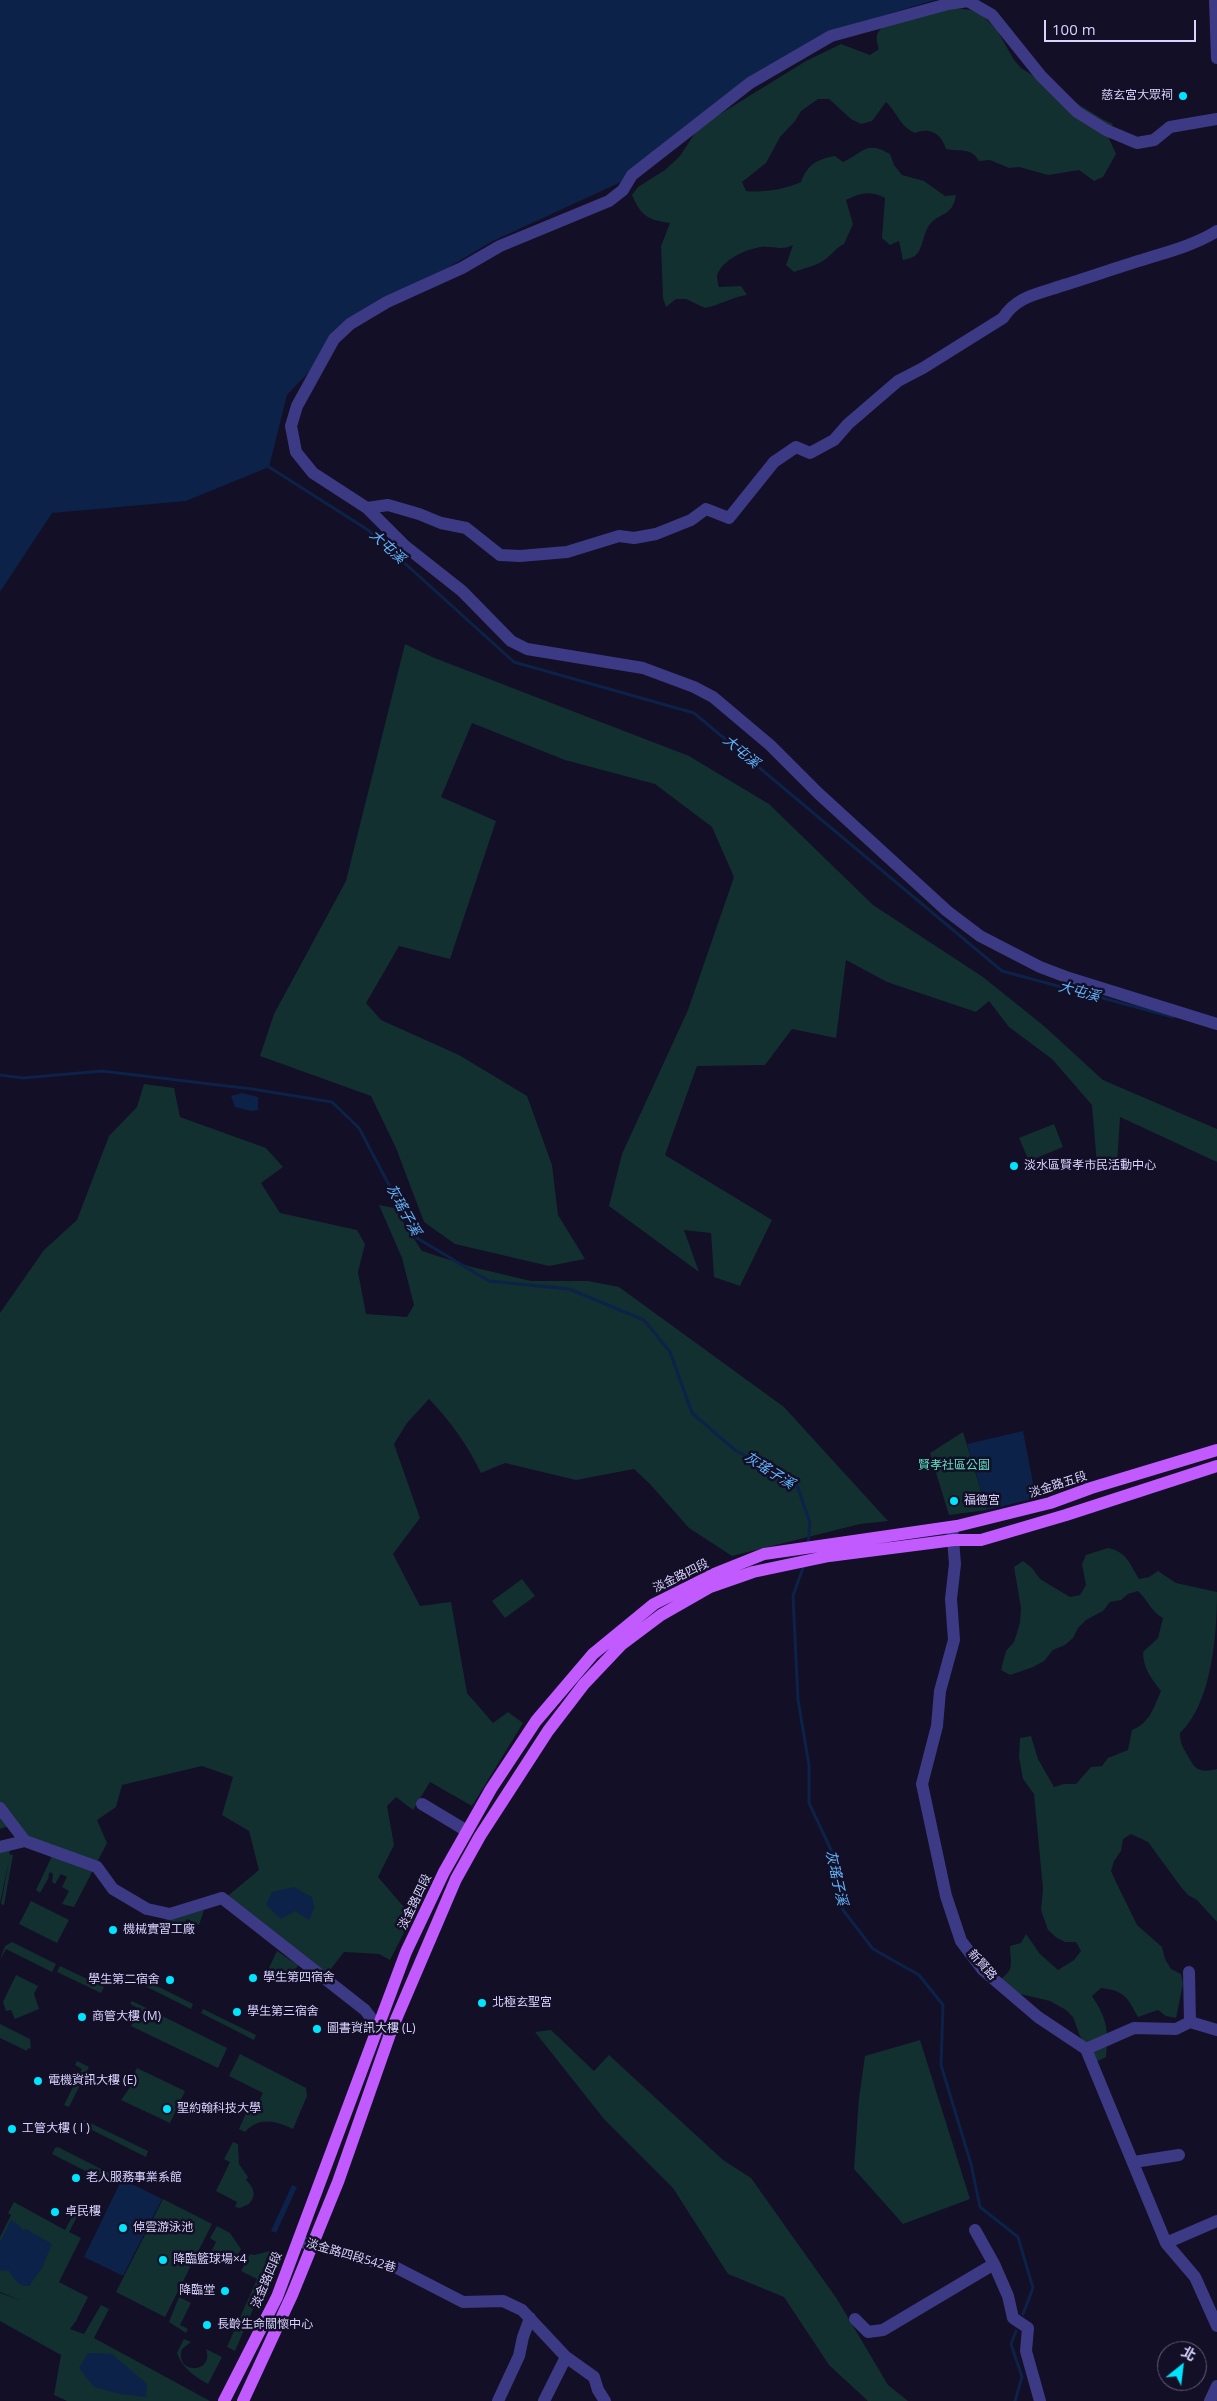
<!DOCTYPE html>
<meta charset="utf-8">
<style>
body{margin:0}
#map{position:relative;width:1217px;height:2401px;overflow:hidden;background:#130f26;font-family:"Open Sans","Noto Sans TC",sans-serif}
canvas{display:block}
.north{position:absolute;left:1157px;top:2341px;width:50px;height:50px;box-sizing:border-box;background:#130f26;border:1px solid #625e7d;border-radius:50%;rotate:29deg;font-size:14px;font-weight:700;line-height:20px;text-align:center;color:#d9d4ff}
.north::after{content:'';display:block;margin:auto;width:18px;height:22px;background:#00e5ff;clip-path:polygon(50% 0,100% 100%,50% 72%,0 100%)}
.scale{position:absolute;left:1044px;top:20px;width:152px;height:22px;box-sizing:border-box;border:2px solid #d9d4ff;border-top:0;padding-left:6px;font-size:15px;line-height:18px;white-space:nowrap;color:#d9d4ff;-webkit-text-stroke:4px #130f26;paint-order:stroke}
</style>
<div id="map">
<canvas width="1217" height="2401"></canvas>
<div class="north">北</div>
<div class="scale">100 m</div>
</div>
<script>
const g = document.querySelector('canvas').getContext('2d');
g.lineJoin = 'round';
function fill(path, color) { g.fillStyle = color; g.fill(path, 'evenodd'); }
function strokePath(path, color, width, dash) { g.strokeStyle = color; g.lineWidth = width; g.lineCap = dash ? 'butt' : 'round'; g.setLineDash(dash || []); g.stroke(path); }
function label(font, color, halo, rows, align = 'center') {
  g.font = font + ' "Open Sans","Noto Sans TC",sans-serif'; g.lineWidth = 5; g.setLineDash([]); g.textBaseline = 'middle'; g.strokeStyle = halo; g.fillStyle = color; for (const [text, x, y, turn = 0] of rows) {
    g.save(); g.translate(x, y); g.rotate((+turn || 0) * Math.PI / 180); g.textAlign = isNaN(turn) ? turn : align; if (halo) g.strokeText(text, 0, 0); g.fillText(text, 0, 0); g.restore();
  }
}
fill(new Path2D(`
 M956,8L971,10L982,15L997,30L1014,60L1021,68L1102,119L1113,124L1107,134L1116,154L1103,177L1094,181L1079,170L1048,175L1019,167L1009,168L990,160L979,161C971,147 960,152 946,149C941,133 930,127 915,133C899,126 898,113 886,102L872,121L861,124L851,119L829,99H818L801,111L795,121L780,137L766,163L742,182L746,191C763,193 786,189 801,182C807,165 817,159 835,156L843,162C864,152 866,140 890,154L894,165L902,175L924,181L945,196L956,195C952,219 938,211 928,227C923,235 923,249 915,256C912,258 906,259 903,260L899,241L890,245L882,238L885,198C870,190 861,193 846,200L853,224L844,244C836,248 834,252 828,257C820,265 805,268 794,272L786,265L793,245C781,251 774,246 762,247C748,248 721,260 717,276C717,279 718,284 719,287L741,286L747,295C732,297 720,305 705,308L686,299H676L666,307L663,298L661,246L670,223C648,220 641,216 632,195L638,187L665,170L680,156L699,127L806,61L841,44L870,55L879,49C877,43 875,36 879,31C889,16 939,12 956,8Z
 M405,644L432,657L689,756L769,804L873,905L983,977L1044,1026L1103,1080L1217,1129V1162L1120,1117L1117,1165H1097L1092,1105L1052,1059L1009,1027L989,1001L976,1012L887,982L846,960L836,1038L792,1029L765,1065L697,1066L665,1155L772,1220L740,1286L714,1277L711,1233L684,1230L699,1272L609,1206L622,1154L688,1010L734,877L712,827L655,784L565,760L472,723L441,797L496,821L450,959L399,946L366,1003L381,1020L459,1055L527,1096L552,1165L558,1215L585,1259L549,1266L455,1244L424,1222L396,1148L371,1096L260,1056L274,1014L346,881Z
 M144,1084L174,1088L180,1117L266,1148L283,1167L261,1183L280,1213L357,1230L365,1244L358,1272L366,1314L407,1317L414,1305L402,1258L379,1205L394,1208L422,1251L472,1267L531,1281H588L619,1287L784,1407L888,1521L860,1524L732,1556L689,1528L650,1484L634,1469L576,1480L505,1463L481,1473C467,1444 451,1422 429,1399L407,1423L394,1444L420,1518L393,1554L420,1606L451,1602L467,1693L493,1723L508,1712L523,1723L472,1806L430,1782L413,1810L396,1797L387,1806L394,1845L378,1877L403,1906L415,1911L390,1960L379,1954L344,1952L323,1979L224,1899L259,1870L249,1831L222,1815L233,1777L202,1766L122,1785L116,1807L97,1820L107,1843L74,1907L62,1904L69,1891L62,1887L67,1877L61,1874L55,1884L52,1882L53,1874L50,1872L48,1876L49,1877L40,1893L36,1890L52,1856L12,1825L0,1829V1313L44,1250L77,1220L109,1136L137,1107Z
 M1054,1124L1063,1147L1029,1161L1019,1138Z
 M963,1432L987,1510L949,1515L930,1453Z
 M1108,1548C1127,1552 1130,1564 1139,1579L1149,1577L1158,1571L1176,1583L1217,1592C1217,1634 1212,1703 1180,1733C1180,1744 1183,1747 1188,1756C1195,1770 1200,1773 1217,1769V1922L1197,1900L1188,1895L1181,1887L1148,1842L1131,1834L1123,1839L1121,1851L1114,1861L1111,1871L1116,1882L1137,1925L1162,1947L1165,1959L1171,1969L1181,1974L1183,1984L1176,2018L1166,2016L1158,2010L1138,2017C1127,1997 1125,1991 1101,1988L1092,1996C1107,2019 1109,2030 1106,2057L1096,2062L1080,2036L1073,2017L1066,2010L1050,2001L1016,1993L998,1981C1016,1969 1010,1964 1010,1946L1021,1943L1026,1934L1040,1954L1058,1970L1074,1960L1081,1951L1076,1942H1065L1057,1938L1048,1930L1041,1910L1043,1889L1034,1794L1023,1779L1019,1757L1020,1738L1031,1736L1038,1759L1054,1787L1064,1784H1076L1091,1767L1102,1766L1108,1758L1128,1750L1132,1730C1150,1723 1154,1707 1161,1691C1151,1678 1143,1668 1143,1652L1158,1638L1163,1618C1150,1611 1148,1600 1138,1591L1128,1594L1121,1600L1110,1602L1103,1611L1086,1620L1078,1628L1073,1638L1065,1645L1053,1650L1044,1661L1033,1667L1010,1675L1001,1670L1006,1651L1014,1642L1020,1623L1021,1608L1014,1567L1023,1561L1032,1568L1040,1579L1070,1597L1080,1595L1086,1585L1082,1564L1086,1555Z
 M522,1579L535,1596L505,1618L492,1601Z
 M11,1848L9,1854L13,1855L4,1905L1,1904L9,1860L0,1903V1850Z
 M31,1901L69,1920L57,1943L19,1924Z
 M204,1910L199,1925L187,1919L181,1929L164,1920Z
 M12,1942L56,1964L52,1972L6,1949L0,1960L5,1946Z
 M277,1951L298,1965L289,1981L268,1970Z
 M60,1966L104,1987L101,1993L57,1972Z
 M16,1975L38,1986L34,1994L39,2009L15,2019L11,2010L6,2011L3,2002Z
 M139,1977L193,2004L191,2009L137,1982Z
 M132,2001L227,2048L218,2068L131,2026L139,2009L130,2004Z
 M203,2009L256,2035L254,2040L201,2013Z
 M0,2024L30,2039L31,2049L28,2048L27,2051L0,2038Z
 M551,2030L594,2071L609,2055L723,2160L751,2178L837,2299L888,2385L908,2401H868L829,2365L784,2297L728,2274L673,2188L604,2119L535,2032Z
 M920,2040L970,2199L903,2224L854,2169L859,2098L865,2056Z
 M240,2054L306,2088L307,2096L293,2129C276,2121 259,2116 245,2132L239,2129L247,2111L253,2113L263,2093L229,2076Z
 M77,2061L89,2067L69,2107L64,2105L82,2069L75,2065Z
 M137,2068L185,2091L170,2123L121,2100L131,2086V2080Z
 M84,2120L148,2151L146,2157L82,2125Z
 M233,2142L238,2144L239,2164L248,2177L246,2180C254,2188 257,2195 249,2204L240,2208L235,2207L237,2202L216,2191L230,2162L224,2159Z
 M58,2147L113,2175L111,2184L52,2154L55,2148Z
 M163,2199L212,2224L165,2317L116,2292Z
 M14,2202L65,2230L77,2208L92,2216L90,2218L79,2213L69,2232L81,2238L59,2282L88,2297L76,2321L70,2329L84,2334L101,2305L109,2309L94,2338L210,2401H67L54,2395L61,2355L0,2321V2293L22,2301L0,2292V2237L11,2215L8,2213Z
 M217,2226L230,2233L241,2249L232,2266L214,2257L209,2266L205,2264L216,2242L210,2238Z
 M270,2251L265,2262L272,2265L235,2351L227,2347L257,2279L241,2271L250,2254L254,2255Z
 M179,2297L191,2303L180,2325L188,2329L186,2333L169,2322Z
 M184,2339L191,2342L182,2349C174,2375 215,2374 206,2349L222,2357L208,2384C195,2377 182,2368 177,2353Z`), '#12302f');
fill(new Path2D(`
 M0,0H935L828,32L621,182L491,242L357,322L287,395L269,467L186,501L52,513L0,592Z
 M242,1093L258,1097V1110L251,1111L235,1107L231,1096Z
 M1023,1431L1036,1498L987,1510L967,1444Z
 M294,1887L312,1897L314,1908L309,1920L295,1911L281,1919L266,1905L272,1892Z
 M122,2179L162,2199L123,2276L84,2257Z
 M292,2185L297,2187L276,2233L271,2231Z
 M11,2220L20,2226L22,2230L26,2229L52,2244L42,2268L29,2286C18,2287 14,2279 9,2271L0,2270V2242Z
 M88,2353L112,2354L147,2384L146,2397L120,2394L94,2387L79,2368Z`), '#0c2248');
strokePath(new Path2D(`
 M269,467L368,530L514,662L694,713L1002,971L1173,1017
 M0,1075L23,1078L102,1071L252,1089L332,1102L359,1128L417,1238L489,1281L569,1289L644,1320L670,1352L692,1413L735,1450L797,1485L810,1523L808,1545
 M804,1565L793,1596L798,1700L809,1765V1803L832,1852L843,1910L873,1949L919,1975L943,2005L941,2065L971,2164L980,2207L1018,2237L1033,2288L1023,2314
 M1015,2401L1022,2377L1011,2344L1016,2331`), '#0c2248', 3);
strokePath(new Path2D(`
 M1215,0L1217,58
 M1217,119L1170,127L1154,140L1137,143L1106,130L1077,112L1041,76L992,15L968,1L948,4L831,36L750,83L632,175L623,190L609,201L500,246L462,268L387,302L350,324L334,339L297,406L291,426L296,452L313,473L367,508L405,546L462,591L511,641L527,649L643,668L694,687L713,697L770,745L818,793L947,911L980,936L1040,967L1069,978L1217,1024
 M367,508L388,505L419,514L441,523L466,528L500,555L520,556L567,552L619,536L634,538L656,534L691,520L706,509L729,518L774,462L796,447L810,453L834,440L848,424L898,381L923,368L1003,318C1017,296 1038,294 1061,286C1088,278 1115,268 1142,260C1167,252 1195,245 1217,231
 M952,1527L955,1564L951,1599L954,1640L940,1691L937,1726L922,1784L946,1896L961,1941L983,1970L1038,2017L1086,2049L1166,2243L1195,2277L1217,2326
 M422,1804L467,1831
 M0,1808L25,1841L97,1867L113,1889L147,1909L170,1914L222,1898L365,2010L377,2026L391,2031
 M0,1847L25,1841
 M1189,1972L1190,2022
 M1086,2049L1134,2028L1176,2029L1190,2022L1217,2030
 M1134,2162L1179,2155
 M975,2230L994,2264
 M298,2241L397,2268L463,2302L503,2301L522,2310L566,2357L594,2377L598,2390L605,2401
 M1166,2243L1217,2221
 M855,2319L868,2332L883,2330L994,2264L1008,2296L1013,2318L1028,2328L1026,2351L1040,2401
 M498,2401L519,2356L523,2337L530,2318
 M544,2401L566,2357
 M1210,2401L1217,2386`), '#3d3a85', 12);
strokePath(new Path2D(`
 M224,2401L277,2297L406,1952L444,1872L491,1789L536,1721L593,1654L654,1604L714,1574L764,1554L957,1526L1050,1503L1091,1488L1217,1450
 M243,2401L292,2295L338,2182L391,2031L456,1879L480,1836L548,1731L584,1684L621,1645L661,1615L710,1587L753,1572L829,1556L954,1540H981L1066,1515L1217,1466`), '#c25bff', 12);
for (const [x, y, r, color] of [
 [1183,96,5,"#00e5ff"],
 [1014,1166,5,"#00e5ff"],
 [954,1501,5,"#00e5ff"],
 [113,1930,5,"#00e5ff"],
 [253,1978,5,"#00e5ff"],
 [170,1980,5,"#00e5ff"],
 [482,2003,5,"#00e5ff"],
 [237,2012,5,"#00e5ff"],
 [82,2017,5,"#00e5ff"],
 [317,2029,5,"#00e5ff"],
 [38,2081,5,"#00e5ff"],
 [167,2109,5,"#00e5ff"],
 [12,2129,5,"#00e5ff"],
 [76,2178,5,"#00e5ff"],
 [55,2212,5,"#00e5ff"],
 [123,2228,5,"#00e5ff"],
 [163,2260,5,"#00e5ff"],
 [225,2291,5,"#00e5ff"],
 [207,2325,5,"#00e5ff"]
]) { const dot = new Path2D(); dot.arc(x, y, r, 0, 2 * Math.PI); g.fillStyle = color; g.fill(dot); strokePath(dot, '#130f26', 2); }
label('12px', '#d9d4ff', '#130f26', [
 ["慈玄宮大眾祠",1173,96,"right"],
 ["淡水區賢孝市民活動中心",1024,1166],
 ["福德宮",964,1501],
 ["機械實習工廠",123,1930],
 ["學生第四宿舍",263,1978],
 ["學生第二宿舍",160,1980,"right"],
 ["北極玄聖宮",492,2003],
 ["學生第三宿舍",247,2012],
 ["商管大樓 (M)",92,2017],
 ["圖書資訊大樓 (L)",327,2029],
 ["電機資訊大樓 (E)",48,2081],
 ["聖約翰科技大學",177,2109],
 ["工管大樓 ( I )",22,2129],
 ["老人服務事業系館",86,2178],
 ["卓民樓",65,2212],
 ["倬雲游泳池",133,2228],
 ["降臨籃球場×4",173,2260],
 ["降臨堂",215,2291,"right"],
 ["長齡生命關懷中心",217,2325]
], 'left');
label('12px', '#5fe0c0', '#130f26', [
 ["賢孝社區公園",954,1466]
]);
label('12px', '#d9d4ff', '#130f26', [
 ["淡金路五段",1058,1485,-18],
 ["淡金路四段",681,1576,-26],
 ["淡金路四段",415,1902,-64],
 ["新賢路",982,1965,48],
 ["淡金路四段542巷",351,2256,16],
 ["淡金路四段",267,2280,-67]
]);
label('italic 14px', '#62b6ff', '#130f26', [
 ["大屯溪",387,547,42],
 ["大屯溪",741,752,40],
 ["大屯溪",1079,992,15],
 ["灰瑤子溪",403,1210,61],
 ["灰瑤子溪",769,1471,32],
 ["灰瑤子溪",836,1878,77]
]);
</script>
